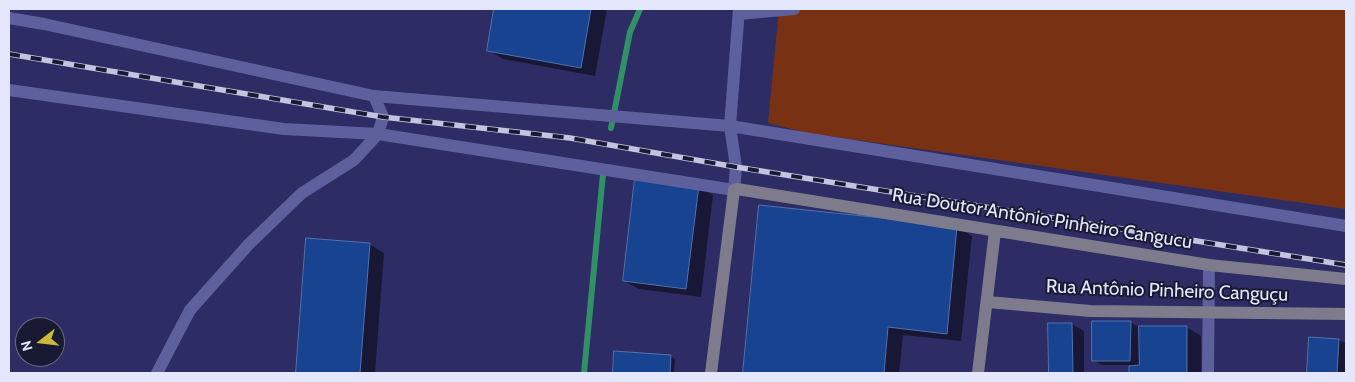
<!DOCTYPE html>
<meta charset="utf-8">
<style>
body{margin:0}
#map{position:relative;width:1355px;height:382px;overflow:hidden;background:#2d2c64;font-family:Cabin,sans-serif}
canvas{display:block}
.frame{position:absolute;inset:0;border:10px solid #e4e6fc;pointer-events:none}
.north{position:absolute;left:15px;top:317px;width:50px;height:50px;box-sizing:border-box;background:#181932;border:1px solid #6a6b83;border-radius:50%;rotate:254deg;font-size:14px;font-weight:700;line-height:20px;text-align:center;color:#e4e6fc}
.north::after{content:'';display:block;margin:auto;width:18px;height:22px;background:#ccb939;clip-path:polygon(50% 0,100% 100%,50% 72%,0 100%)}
</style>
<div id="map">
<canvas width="1355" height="382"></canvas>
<div class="frame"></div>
<div class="north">N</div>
</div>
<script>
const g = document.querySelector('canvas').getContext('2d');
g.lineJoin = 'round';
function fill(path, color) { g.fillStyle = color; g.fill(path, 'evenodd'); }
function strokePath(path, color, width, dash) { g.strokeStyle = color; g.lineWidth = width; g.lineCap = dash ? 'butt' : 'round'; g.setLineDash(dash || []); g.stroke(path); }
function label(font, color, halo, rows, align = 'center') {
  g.font = font + ' Cabin,sans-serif'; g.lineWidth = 4; g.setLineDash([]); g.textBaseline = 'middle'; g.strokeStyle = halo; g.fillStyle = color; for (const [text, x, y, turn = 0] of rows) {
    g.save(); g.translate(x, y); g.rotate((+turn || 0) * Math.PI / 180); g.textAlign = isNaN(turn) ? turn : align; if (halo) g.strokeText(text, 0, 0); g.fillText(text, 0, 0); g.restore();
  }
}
fill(new Path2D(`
 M779,9H1346V209L807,133L768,123Z`), '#793114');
fill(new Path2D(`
 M485,9H607L595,76L503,59L488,50L495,11Z
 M698,186L713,195L701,297L639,289L624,281Z
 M760,207L957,227L972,236L961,341L903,335L899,373H744Z
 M307,240L369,244L384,253L375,373H297Z
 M1130,322L1140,328L1186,327L1201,336V373H1130V365H1102L1093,360Z
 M1050,324H1072L1084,331V373H1050Z
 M1310,338L1339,340L1346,344V373H1308Z
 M615,353L671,356L675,359L674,373H614Z`), '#0007');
strokePath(new Path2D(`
 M611,128L630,32L640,9
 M584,373L603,174`), '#329066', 6);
const building = new Path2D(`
 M494,9H591L581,68L487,51Z
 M635,178L699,185L686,289L623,281Z
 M759,205L957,226L947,334L888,327L884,373H743Z
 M306,238L370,243L360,373H296Z
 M1092,321H1131L1130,361H1092Z
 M1048,323H1072L1073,373H1049Z
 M1139,326H1187V373H1129V366L1139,365Z
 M1309,337L1339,339L1337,373H1307Z
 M614,351L671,355L670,373H613Z`);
fill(building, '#174390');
strokePath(building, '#5172aa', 1);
strokePath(new Path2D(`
 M739,14L794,9
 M9,18L44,24L374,96L730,126L1346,226
 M9,90L284,129L378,134L734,190L736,167L730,126L739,9
 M157,373L190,310L249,244L302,193L354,160L378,134L383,117L374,96
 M1208,373L1209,265`), '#5d609d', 12);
strokePath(new Path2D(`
 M988,302L1090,311L1346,314
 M711,373L734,190L737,189L1209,265L1346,279
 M978,373L995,231`), '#7e7c8c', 12);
const rail = new Path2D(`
 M9,54L383,117L570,138L736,167L1346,265`);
strokePath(rail, '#c2c4e0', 5.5);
strokePath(rail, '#181932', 4, [11]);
label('19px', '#e4e6fc', '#181932', [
 ["Rua Doutor Antônio Pinheiro Cangucu",1042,219,9],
 ["Rua Antônio Pinheiro Canguçu",1167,291,2]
]);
</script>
